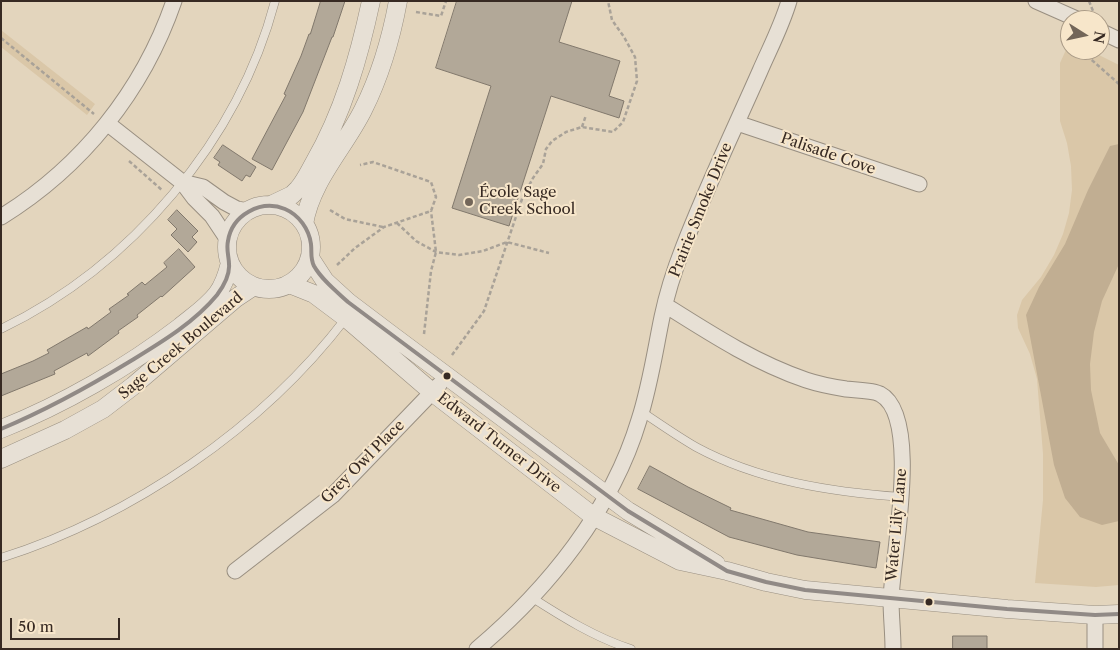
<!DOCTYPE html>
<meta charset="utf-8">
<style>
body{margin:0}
#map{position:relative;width:1120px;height:650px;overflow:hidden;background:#e3d5bd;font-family:"Libre Caslon Text",serif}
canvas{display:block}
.frame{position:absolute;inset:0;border:2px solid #372a23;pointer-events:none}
.north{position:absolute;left:1060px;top:10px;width:50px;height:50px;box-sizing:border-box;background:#f7e6ca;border:1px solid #aa9b87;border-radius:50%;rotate:100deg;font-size:14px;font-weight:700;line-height:20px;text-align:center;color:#372a23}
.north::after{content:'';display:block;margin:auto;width:18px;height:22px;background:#736659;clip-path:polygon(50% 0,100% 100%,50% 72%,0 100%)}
.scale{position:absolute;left:10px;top:618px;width:110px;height:22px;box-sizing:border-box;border:2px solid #372a23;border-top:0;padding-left:6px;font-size:15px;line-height:18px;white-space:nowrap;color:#372a23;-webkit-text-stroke:4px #f7e6ca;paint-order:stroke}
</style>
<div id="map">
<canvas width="1120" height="650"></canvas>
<div class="frame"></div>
<div class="north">N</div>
<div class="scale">50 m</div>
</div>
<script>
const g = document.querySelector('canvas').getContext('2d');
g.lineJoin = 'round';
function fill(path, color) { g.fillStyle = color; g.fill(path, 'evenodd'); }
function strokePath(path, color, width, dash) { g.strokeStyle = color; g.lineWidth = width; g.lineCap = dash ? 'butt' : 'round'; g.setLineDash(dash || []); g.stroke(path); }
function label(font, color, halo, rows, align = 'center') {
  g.font = font + ' "Libre Caslon Text",serif'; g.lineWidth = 4; g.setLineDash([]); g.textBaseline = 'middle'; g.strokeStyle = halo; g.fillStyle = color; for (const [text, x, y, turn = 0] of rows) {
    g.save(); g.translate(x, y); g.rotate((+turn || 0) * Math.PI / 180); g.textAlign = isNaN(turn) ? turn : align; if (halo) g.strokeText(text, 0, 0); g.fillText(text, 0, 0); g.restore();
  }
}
fill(new Path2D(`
 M1,30L95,104L87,115L1,47Z
 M1070,41V50H1089L1119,65V585L1096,587L1035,583L1043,500V454L1037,379L1030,354L1018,328L1017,315L1022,300L1041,277L1054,255L1063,234L1069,213L1072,190L1071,166L1067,143L1060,121V63Z`), '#dac7a8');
fill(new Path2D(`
 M1119,144V264L1102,301L1094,332L1090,364L1091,390L1100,433L1119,465V521L1102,525L1080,517L1065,498L1054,465L1026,315L1039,287L1065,244L1088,190L1110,146Z`), '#c1ae92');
const building = new Path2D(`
 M321,1H345L333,37H332L303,112L272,170L252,159L286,95L284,94L301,56L309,34H310Z
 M457,1H572L559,42L620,61L609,96L624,101L619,118L551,96L509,226L452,208L491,86L436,68Z
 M223,145L256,167L250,177L246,175L242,181L218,165L220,162L214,158Z
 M177,210L198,231L192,237L197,242L188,252L171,235L177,229L168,220Z
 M179,249L195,267L162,297L161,296L137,315L138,317L118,331L119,333L88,356L87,353L54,371L55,374L1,396V374L33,361L49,353L47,350L87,327L88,329L111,312L109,309L129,295L127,294L142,282L145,285L167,267L164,263Z
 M650,466L688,487L731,508L730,510L808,532L880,542L876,568L797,555L729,537L638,489Z
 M953,636H987V649H953Z`);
fill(building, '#b2a898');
strokePath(building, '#81786c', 1);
const service = new Path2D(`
 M1,329C131,266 238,141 275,1
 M642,412C660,424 677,436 696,447C759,481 831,492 902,497
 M1,558C133,516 262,428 346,318
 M531,597C562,617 596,638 631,649`);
const minor = new Path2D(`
 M1036,1L1079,20
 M1100,31L1119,40
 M107,123L182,182L194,198L212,216L228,240
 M737,123L919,184
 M182,182L203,187L224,202L237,209L248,211
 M1,217C82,167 143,91 174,1
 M665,305C711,334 754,362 806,380C818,384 833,387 846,389C855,390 873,390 880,394C922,416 892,559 891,599C891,616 893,632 893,649
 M235,571L333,495L439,385
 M477,649C548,589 612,510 639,420C650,386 655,351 662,317C667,293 674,271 683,248C706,188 734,130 760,71C770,48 782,25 789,1
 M1095,649V615`);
const tertiary = new Path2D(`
 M271,205L292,195L298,189C305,181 309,172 314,163C343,113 359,57 371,1
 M227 247a42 42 0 1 1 84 0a42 42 0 1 1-84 0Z
 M304,224C311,181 344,148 363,110C380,76 391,39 398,1
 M310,258L325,281L348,302L393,336L628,511L716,564
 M289,284L314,294L346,318L432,392L593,516L680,561L727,571L766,582L805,590L1007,609L1095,615L1119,614
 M1,429C62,405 128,367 180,327C192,317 207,307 217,294C224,285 227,275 230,263
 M1,459L65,430L103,409L133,386L236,298L254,286`);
strokePath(service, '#998f81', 9);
strokePath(minor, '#998f81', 17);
strokePath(tertiary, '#998f81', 19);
strokePath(new Path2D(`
 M1089,1L1093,11V14
 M416,12L441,16L446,1
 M1,38L94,114
 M1085,50V54L1119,84
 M582,127L586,115
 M129,161L163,191
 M330,210L345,219L383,227
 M397,223L416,241L436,252L459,255L483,251L507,242L549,253
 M337,265L355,248L384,227L431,211L436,197L431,182L373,162L360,165
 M424,334L431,271L436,252L431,211
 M452,355L484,311L522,199L533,178L543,164L546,149L552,141L566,132L582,127L613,132L623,122L637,81L635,57L624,37L612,20L608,1`), '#a9a298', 2.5, [4, 2.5]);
strokePath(service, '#e7e0d5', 8);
strokePath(minor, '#e7e0d5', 15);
strokePath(tertiary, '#e7e0d5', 18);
strokePath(new Path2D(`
 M1,429C46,410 88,387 129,362C160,343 194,323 217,295C223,287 230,275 229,264C229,257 226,249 228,241C232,215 261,199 285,209C299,215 309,229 311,244C312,253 310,258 314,266C322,280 336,291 348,302L628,511L727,571L766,582L805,590L1007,609L1095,615L1119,614`), '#918a86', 4);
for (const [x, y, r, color] of [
 [469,202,5,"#736659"],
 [447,376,4.5,"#372a23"],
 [929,602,4.5,"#372a23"]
]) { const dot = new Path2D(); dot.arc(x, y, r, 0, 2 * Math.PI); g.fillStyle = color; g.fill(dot); strokePath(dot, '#f7e6ca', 2); }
label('15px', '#372a23', '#f7e6ca', [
 ["Palisade Cove",828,154,19],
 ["Prairie Smoke Drive",701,210,-68],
 ["Sage Creek Boulevard",181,346,-40],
 ["Edward Turner Drive",499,443,38],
 ["Grey Owl Place",363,462,-45],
 ["Water Lily Lane",897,525,-85]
]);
label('15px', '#372a23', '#f7e6ca', [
 ["École Sage",479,193],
 ["Creek School",479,210]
], 'left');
</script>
